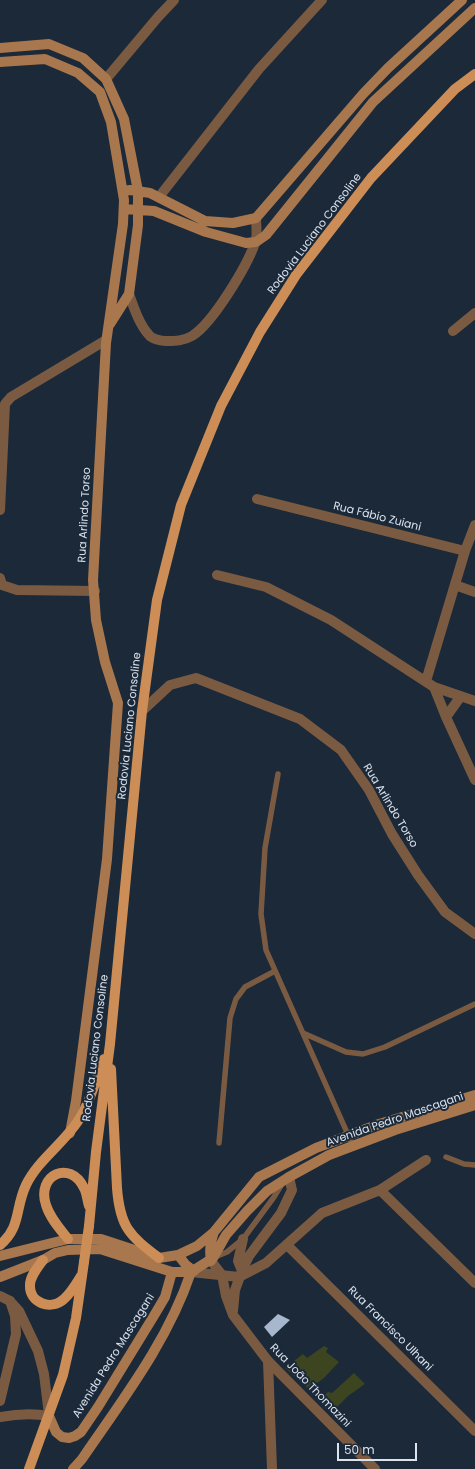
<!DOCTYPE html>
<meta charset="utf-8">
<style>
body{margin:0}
#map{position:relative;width:475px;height:1469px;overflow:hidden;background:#1b2939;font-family:Poppins,sans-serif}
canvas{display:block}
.scale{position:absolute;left:337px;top:1443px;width:80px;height:18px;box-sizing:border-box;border:2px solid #dae3ee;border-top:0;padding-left:5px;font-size:12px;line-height:14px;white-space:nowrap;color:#dae3ee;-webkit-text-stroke:3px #1b2939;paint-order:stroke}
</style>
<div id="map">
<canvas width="475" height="1469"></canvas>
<div class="scale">50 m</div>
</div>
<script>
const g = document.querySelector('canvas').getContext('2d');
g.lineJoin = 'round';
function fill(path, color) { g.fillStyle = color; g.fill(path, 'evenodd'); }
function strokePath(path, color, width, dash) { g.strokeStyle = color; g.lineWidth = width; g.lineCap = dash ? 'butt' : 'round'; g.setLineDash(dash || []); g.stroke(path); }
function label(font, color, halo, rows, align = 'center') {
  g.font = font + ' Poppins,sans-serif'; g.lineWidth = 4; g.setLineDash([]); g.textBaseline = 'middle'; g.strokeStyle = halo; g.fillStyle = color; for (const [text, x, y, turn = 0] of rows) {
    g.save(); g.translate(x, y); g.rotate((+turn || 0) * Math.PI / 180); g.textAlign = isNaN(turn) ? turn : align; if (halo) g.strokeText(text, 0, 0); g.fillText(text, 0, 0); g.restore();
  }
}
fill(new Path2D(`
 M324,1346L328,1348L326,1352L339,1362L324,1378L309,1389L285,1368L303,1354L307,1358Z
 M354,1373L365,1384L348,1396L333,1411L318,1400L328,1392L332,1393Z`), '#3c4520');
fill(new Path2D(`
 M278,1314L290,1320L272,1337L264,1327Z`), '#a7b8ce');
strokePath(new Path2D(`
 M278,774L265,848L261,914L266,950L353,1146
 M303,1033L346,1052L363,1054L385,1047L475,1004
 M219,1143L230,1018L236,999L245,987L275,971
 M446,1157L464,1164L475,1165
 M215,1257L227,1252L243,1239L274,1197L282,1184`), '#7a5b42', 5.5);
strokePath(new Path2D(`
 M106,79L158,17L174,0
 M159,197L259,69L322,0
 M129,294C134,308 139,324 149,335C152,339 161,341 166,341C176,341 183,341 192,336C213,323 247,266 255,243C258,236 256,226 256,218
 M453,331L475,313
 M257,499L465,551L475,525
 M0,510L5,404L11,397L106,340
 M217,575L266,587L331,620L434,687L475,701
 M0,578L2,585L17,590L95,591
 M455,585L475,592
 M426,681L465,551
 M434,687L446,717L475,780
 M142,711L170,685L196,678L300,719L341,750L369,790L392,834L418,875L445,912L475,934
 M446,717L461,696
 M380,1190L475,1283
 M287,1245L475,1431
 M191,1272L239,1277L266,1263L322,1213L380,1190L426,1160
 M268,1361L375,1469
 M0,1401L16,1334L15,1316L10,1301
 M0,1417C17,1414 32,1413 49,1416`), '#7a5b42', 10);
strokePath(new Path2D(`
 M211,1261L222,1275L226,1296L233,1315L268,1361L272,1469
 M242,1271L238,1261L243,1239
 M0,1296L10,1301L19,1311L38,1351L44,1374L49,1415
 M233,1311L235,1290L242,1271L249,1256L281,1213L292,1190L289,1177`), '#7a5b42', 10);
strokePath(new Path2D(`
 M0,48L49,44L83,58L106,79L124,119L138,191V225L129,294L110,324
 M0,62L45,59L78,73L100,92L111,122L124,200L123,224L106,343L93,580L96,620L105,662L118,703L107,859L76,1101L70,1133
 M123,191L130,190L150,193L205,221L233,223L256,218L363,94L388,68L462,0
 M124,209L154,211L206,232L246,243L256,242L266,235L373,102L475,8
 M178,1255L186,1265L194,1271
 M0,1256L68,1239H101L159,1258L178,1255L197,1246L214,1232L259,1177L316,1148L379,1124L475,1095
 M211,1261C209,1250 210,1242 214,1232
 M0,1277L43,1260L55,1253L68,1250L100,1249L172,1272H191
 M49,1416L56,1432L62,1437L69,1438L75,1436L81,1432L98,1407L155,1314L165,1297L172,1272
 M73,1469L82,1459C123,1399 168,1341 191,1272L213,1258L226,1235L247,1211L267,1191L289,1177L329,1155L395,1130L475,1105`), '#a8774e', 10);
strokePath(new Path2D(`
 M111,1069L117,1188C120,1227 129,1235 159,1258
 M89,1226L96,1152L110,1044L142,711L157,600L181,505L221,406L260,332L296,275L371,178L455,89L475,74
 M68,1239C60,1229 50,1218 46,1205C36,1175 70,1159 84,1188C87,1193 87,1200 89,1206
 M0,1245C21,1228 15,1208 26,1185C38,1160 63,1144 78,1121C90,1103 96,1079 104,1059
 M43,1260C38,1267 30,1276 30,1285C29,1303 51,1311 64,1299C71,1293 76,1284 81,1276
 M29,1469L63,1375L76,1318L84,1262`), '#cc8d56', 10);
strokePath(new Path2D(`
 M84,1262L89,1226`), '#cc8d56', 10);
label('11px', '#dae3ee', '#1b2939', [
 ["Rodovia Luciano Consoline",315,234,-53],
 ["Rua Arlindo Torso",85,515,-87],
 ["Rua Fábio Zuiani",377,517,14],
 ["Rodovia Luciano Consoline",130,726,-84],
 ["Rua Arlindo Torso",390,806,59],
 ["Rodovia Luciano Consoline",96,1048,-83],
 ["Avenida Pedro Mascagani",395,1120,-19],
 ["Rua Francisco Ulhani",390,1329,45],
 ["Avenida Pedro Mascagani",114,1356,-58],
 ["Rua João Thomazini",310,1386,46]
]);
</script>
